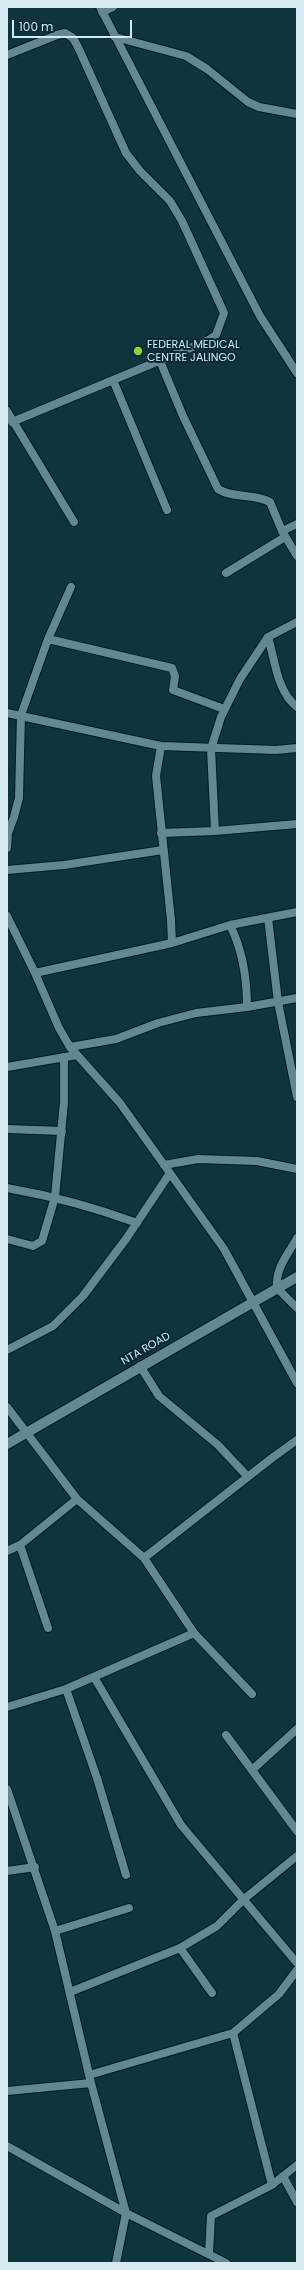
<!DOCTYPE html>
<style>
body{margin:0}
#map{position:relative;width:304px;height:2270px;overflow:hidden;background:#0e353e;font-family:Poppins,sans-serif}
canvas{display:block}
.frame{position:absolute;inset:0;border:8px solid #d6eaf0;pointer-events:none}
.scale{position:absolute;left:12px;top:20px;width:120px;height:18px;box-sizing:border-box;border:2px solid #d6eaf0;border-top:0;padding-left:5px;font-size:12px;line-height:14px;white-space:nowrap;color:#d6eaf0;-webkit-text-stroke:3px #032b33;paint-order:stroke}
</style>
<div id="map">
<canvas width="304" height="2270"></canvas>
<div class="frame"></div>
<div class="scale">100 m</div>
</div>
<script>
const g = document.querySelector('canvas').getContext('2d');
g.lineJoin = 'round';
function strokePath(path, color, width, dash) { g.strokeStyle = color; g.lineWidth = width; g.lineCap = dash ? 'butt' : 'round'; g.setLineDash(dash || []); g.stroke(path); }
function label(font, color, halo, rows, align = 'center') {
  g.font = font + ' Poppins,sans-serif'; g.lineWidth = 4; g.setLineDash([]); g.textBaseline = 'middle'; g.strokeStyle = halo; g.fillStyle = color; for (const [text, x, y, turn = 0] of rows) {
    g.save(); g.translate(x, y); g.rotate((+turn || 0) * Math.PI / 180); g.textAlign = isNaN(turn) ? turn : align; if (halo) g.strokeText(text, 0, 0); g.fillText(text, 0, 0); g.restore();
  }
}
const minor = new Path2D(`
 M100,7L260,316L297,373
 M102,12L113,7
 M115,37L186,56L207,69L248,102L259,107L297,114
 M7,55L57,35L65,33L73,38L78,47L126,153L140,171L170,201L182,221L224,313L216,335L207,341L12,422
 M160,361L183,416L218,489C234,499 254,493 270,502L282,531L297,556
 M113,380L167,510
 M7,411L74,522
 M282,531L297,524
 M226,573L285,537
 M268,637C275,660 277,692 297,707
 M48,639L172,668L175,676L173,690L224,709
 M7,713L161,746L276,750L297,748
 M161,746L156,776L171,920L172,943
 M215,831L211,749L221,717L240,679L268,637L297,622
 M161,833L215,831L297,824
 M7,848L8,833L14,817L19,798L21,715L48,639L71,587
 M7,870L64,865L163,850
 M7,916L35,973L59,1028L70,1047L120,1103L224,1249L297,1383
 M268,918L278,1002L297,1097
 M230,925C242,949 247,980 247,1007
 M35,973L172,943L230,925L297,912
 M70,1047L116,1039L158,1023L196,1013L247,1007L297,998
 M7,1067L77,1055
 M7,1129L62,1131
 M164,1165L198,1159L257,1161L297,1169
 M7,1188C52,1196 94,1207 137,1223
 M297,1238C288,1255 275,1268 277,1288L297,1308
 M7,1239L33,1246L42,1241L55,1197L64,1102V1057
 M7,1350L53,1326L83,1296L126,1239L170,1173
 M140,1366L159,1396L218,1445L248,1477
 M7,1407L77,1499L144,1558L194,1633L252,1694
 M20,1545L48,1628
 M7,1551L20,1545L77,1499
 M144,1558L272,1458L297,1440
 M94,1677L181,1825L297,1963
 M66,1689L97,1778L126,1875
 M7,1707L66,1689L194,1633
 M226,1735L297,1831
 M252,1770L297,1729
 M7,1789L55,1931L91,2083L7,2091
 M7,1871L35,1867
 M55,1931L129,1908
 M180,1948L212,1993
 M70,1992L180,1948L217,1926L244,1899L297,1856
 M233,2033L272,2185
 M89,2075L233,2033L279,1994L297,1970
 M91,2083L126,2213L116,2263
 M7,2146L126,2213L226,2263
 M283,2176L297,2202
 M209,2254L211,2216L272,2185L297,2165`);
const tertiary = new Path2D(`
 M7,1444L297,1277`);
strokePath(minor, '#001b22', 10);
strokePath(tertiary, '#001b22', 12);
strokePath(minor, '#628892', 8);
strokePath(tertiary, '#628892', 10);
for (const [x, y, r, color] of [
 [138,351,5,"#9acb35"]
]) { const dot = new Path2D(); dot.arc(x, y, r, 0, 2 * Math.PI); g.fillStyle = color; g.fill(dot); strokePath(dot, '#032b33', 1.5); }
label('11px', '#d6eaf0', '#032b33', [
 ["FEDERAL MEDICAL",147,345],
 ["CENTRE JALINGO",147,358]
], 'left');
label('11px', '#d6eaf0', '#032b33', [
 ["NTA ROAD",146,1349,-30]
]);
</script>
